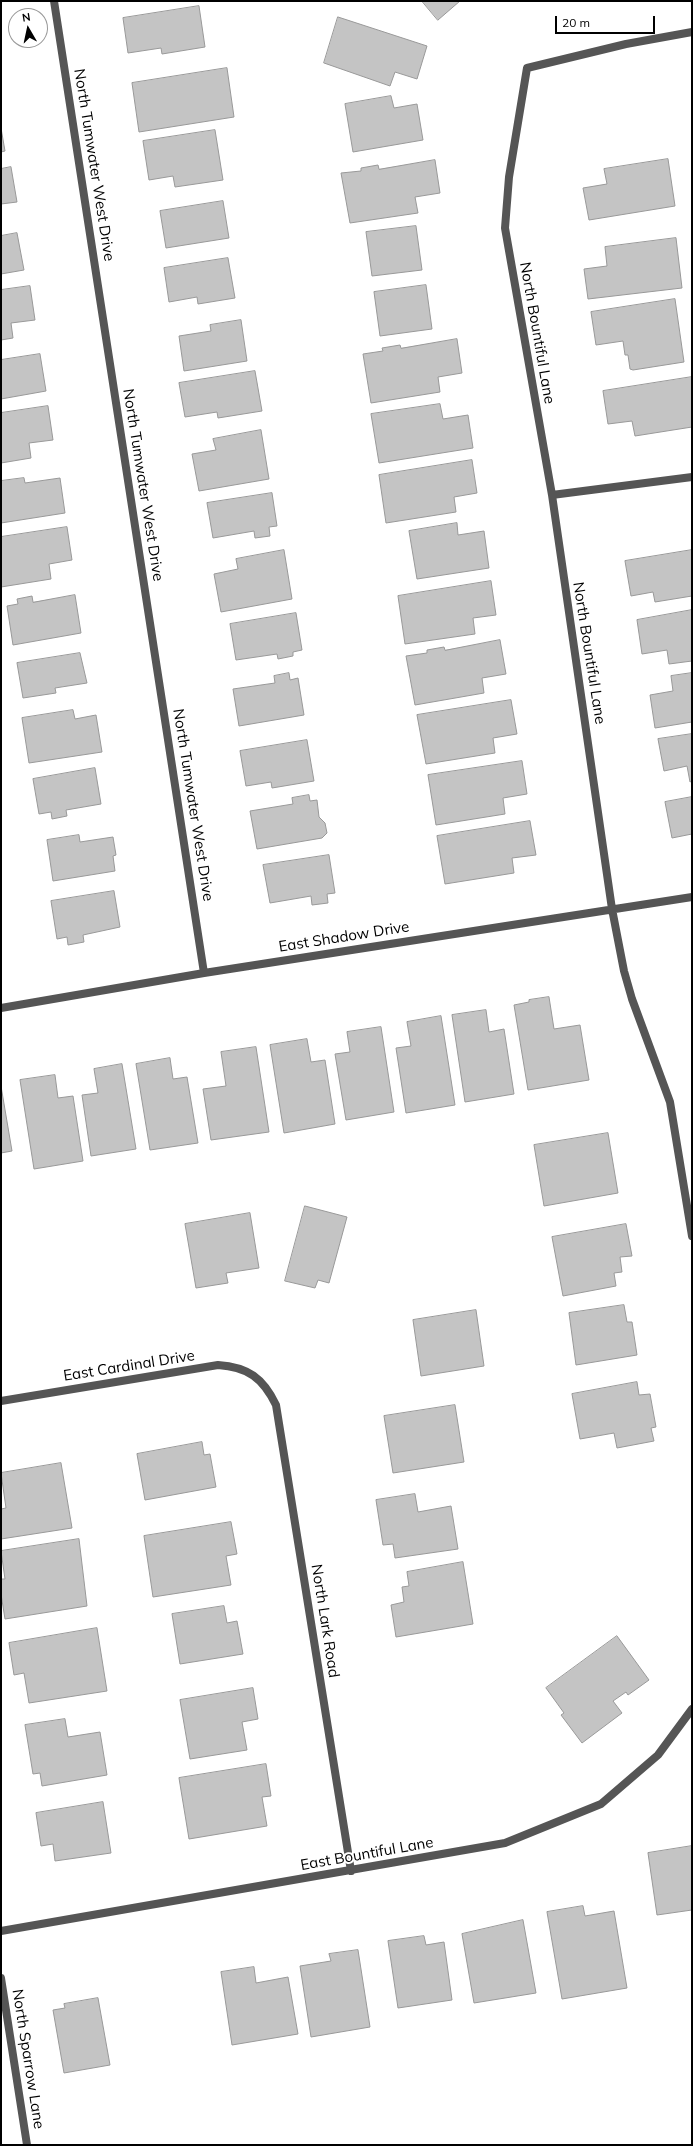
<!DOCTYPE html>
<style>
body{margin:0}
#map{position:relative;width:693px;height:2146px;overflow:hidden;background:#fff;font-family:Mulish,sans-serif}
canvas{display:block}
.frame{position:absolute;inset:0;border:2px solid #000;pointer-events:none}
.north{position:absolute;left:8px;top:8px;width:40px;height:40px;box-sizing:border-box;background:#fff;border:1px solid #999;border-radius:50%;rotate:351deg;font-size:11px;font-weight:700;line-height:16px;text-align:center;color:#000}
.north::after{content:'';display:block;margin:auto;width:14px;height:18px;background:#000;clip-path:polygon(50% 0,100% 100%,50% 72%,0 100%)}
.scale{position:absolute;left:555px;top:16px;width:100px;height:18px;box-sizing:border-box;border:2px solid #000;border-top:0;padding-left:5px;font-size:12px;line-height:14px;white-space:nowrap;color:#000;-webkit-text-stroke:3px #fff;paint-order:stroke}
</style>
<div id="map">
<canvas width="693" height="2146"></canvas>
<div class="frame"></div>
<div class="north">N</div>
<div class="scale">20 m</div>
</div>
<script>
const g = document.querySelector('canvas').getContext('2d');
g.lineJoin = 'round';
function fill(path, color) { g.fillStyle = color; g.fill(path, 'evenodd'); }
function strokePath(path, color, width, dash) { g.strokeStyle = color; g.lineWidth = width; g.lineCap = dash ? 'butt' : 'round'; g.setLineDash(dash || []); g.stroke(path); }
function label(font, color, halo, rows, align = 'center') {
  g.font = font + ' Mulish,sans-serif'; g.lineWidth = 4; g.setLineDash([]); g.textBaseline = 'middle'; g.strokeStyle = halo; g.fillStyle = color; for (const [text, x, y, turn = 0] of rows) {
    g.save(); g.translate(x, y); g.rotate((+turn || 0) * Math.PI / 180); g.textAlign = isNaN(turn) ? turn : align; if (halo) g.strokeText(text, 0, 0); g.fillText(text, 0, 0); g.restore();
  }
}
const building = new Path2D(`
 M422,1H460L438,20Z
 M199,6L205,47L162,54L161,48L128,53L123,18Z
 M338,17L427,46L417,79L395,72L390,86L324,63Z
 M227,68L234,117L139,132L132,83Z
 M391,96L394,108L417,104L423,140L353,152L345,104Z
 M1,128L5,151L1,152Z
 M215,130L223,180L175,187L173,176L149,180L143,141Z
 M668,159L675,206L589,220L583,188L607,184L604,169Z
 M435,160L440,193L415,197L418,213L350,223L341,173L361,171V168L378,165L379,169Z
 M11,167L17,202L1,204V169Z
 M223,201L229,238L166,248L160,211Z
 M416,226L422,270L372,276L366,232Z
 M17,233L24,270L1,274V236Z
 M676,238L682,288L588,299L584,269L607,266L605,247Z
 M228,258L235,298L198,304L197,297L169,302L164,268Z
 M426,285L432,329L380,336L374,292Z
 M30,286L35,320L11,323L13,338L1,340V290Z
 M675,299L684,362L633,370L630,369L628,355H625L623,341L596,345L591,312Z
 M241,320L247,361L184,371L179,336L211,331L210,325Z
 M457,339L462,373L438,377L440,392L371,403L363,354L383,351L382,348L400,345L401,348Z
 M40,354L46,391L1,399V360Z
 M255,371L262,411L218,418L217,412L185,417L179,383Z
 M692,377V427L635,436L632,421L608,424L603,391Z
 M440,404L443,419L468,415L473,448L379,463L371,414Z
 M48,406L53,440L29,443L31,458L1,463V413Z
 M261,430L269,479L199,491L192,454L216,450L213,439Z
 M472,460L477,493L454,497L456,512L386,523L379,475Z
 M24,478L25,483L60,478L65,513L1,523V481Z
 M272,493L277,526L269,527L270,536L255,538L254,531L213,538L207,503Z
 M457,523L458,535L484,531L489,568L417,579L409,531Z
 M67,527L72,560L49,564L51,579L1,587V537Z
 M284,550L292,599L221,612L214,574L238,569L236,559Z
 M692,550V596L655,602L653,592L631,596L625,561Z
 M491,581L496,615L473,618L475,634L405,644L398,596Z
 M75,595L81,633L13,645L7,606L18,604L17,599L32,596L33,602Z
 M692,610V661L669,664L667,650L642,654L637,620Z
 M296,613L302,650L293,652V656L278,659L277,654L236,660L230,624Z
 M500,640L506,674L482,678L484,693L415,705L406,656L427,653V650L444,647L445,650Z
 M80,653L87,683L55,688L56,693L23,698L17,663Z
 M289,673L290,680L298,678L304,715L239,726L233,689L275,683L274,676Z
 M692,673V722L655,728L650,695L673,691L671,676Z
 M511,700L517,734L493,738L495,753L426,764L417,715Z
 M73,710L75,719L96,715L102,752L29,763L22,718Z
 M692,734V781L690,782L687,766L664,771L658,739Z
 M307,740L314,781L272,788L271,782L246,786L240,751Z
 M522,761L527,794L503,798L505,814L436,825L428,775Z
 M95,768L101,804L66,810L67,816L52,819L51,812L39,814L33,779Z
 M309,795L310,801L317,800L319,817L325,823L327,833L322,838L257,849L250,811L293,804L292,798Z
 M692,797V834L672,838L665,802Z
 M530,821L536,855L512,858L514,873L445,884L437,836Z
 M79,835L80,842L113,837L116,855L113,856L115,871L53,881L47,840Z
 M329,855L335,893L327,894L328,903L312,905L311,896L270,903L263,865Z
 M114,891L120,927L83,935L84,942L68,945L67,937L57,939L51,901Z
 M549,997L554,1029L580,1025L589,1080L528,1090L514,1005L529,1002V1000Z
 M486,1010L489,1032L504,1029L514,1094L465,1102L452,1015Z
 M441,1016L455,1105L406,1113L396,1048L411,1046L407,1022Z
 M381,1027L394,1112L346,1120L335,1054L350,1052L347,1032Z
 M307,1039L311,1062L325,1060L335,1124L284,1133L270,1045Z
 M256,1047L269,1132L211,1140L203,1089L226,1086L221,1052Z
 M170,1058L173,1079L187,1077L198,1143L150,1150L136,1064Z
 M122,1064L136,1149L91,1156L82,1095L98,1093L94,1069Z
 M55,1075L58,1098L73,1096L83,1161L34,1169L20,1080Z
 M1,1086L12,1151L1,1153Z
 M608,1133L618,1193L544,1206L534,1145Z
 M305,1206L347,1217L329,1283L318,1280L315,1288L285,1281Z
 M250,1213L259,1268L226,1273L228,1283L196,1288L185,1224Z
 M626,1224L632,1256L620,1257L622,1272L614,1273L616,1286L563,1296L552,1237Z
 M624,1305L627,1322H632L637,1355L576,1365L569,1313Z
 M476,1310L484,1366L421,1376L413,1320Z
 M637,1382L639,1395L650,1394L656,1427L651,1428L654,1441L617,1448L614,1433L580,1439L572,1394Z
 M455,1405L464,1462L393,1473L384,1416Z
 M202,1442L204,1455L210,1454L216,1487L145,1500L137,1454Z
 M61,1463L72,1528L1,1539V1509L6,1508L1,1473Z
 M415,1494L418,1512L451,1506L458,1549L395,1558L393,1544L383,1545L376,1500Z
 M231,1522L237,1554L226,1556L231,1585L153,1597L144,1536Z
 M79,1539L87,1606L5,1619L1,1594V1579H5L1,1551Z
 M463,1562L473,1624L396,1637L391,1605L404,1602L402,1587L409,1586L407,1572Z
 M224,1606L227,1623L237,1621L243,1654L180,1664L172,1614Z
 M97,1628L107,1691L29,1703L24,1673L14,1675L9,1643Z
 M617,1636L649,1680L628,1695L626,1692L613,1701L622,1713L582,1743L561,1715L564,1713L546,1688Z
 M253,1688L258,1719L242,1722L247,1750L190,1759L180,1700Z
 M65,1719L68,1737L100,1732L107,1775L42,1786L40,1773L33,1774L25,1725Z
 M266,1764L271,1796L262,1797L267,1826L189,1839L179,1778Z
 M103,1802L111,1853L55,1861L53,1844L41,1846L36,1813Z
 M692,1846V1910L657,1915L648,1853Z
 M583,1906L585,1916L614,1911L627,1988L562,1999L547,1912Z
 M523,1920L536,1993L474,2003L462,1934Z
 M424,1936L426,1945L444,1942L452,2000L398,2008L388,1941Z
 M358,1950L370,2027L311,2037L300,1966L331,1961L329,1954Z
 M254,1967L256,1983L288,1977L298,2034L232,2045L221,1972Z
 M98,1998L110,2065L64,2073L53,2010L65,2008L64,2004Z`);
fill(building, '#c4c4c4');
strokePath(building, '#999', 1);
strokePath(new Path2D(`
 M54,1L204,973
 M692,32L626,44L527,68L509,177L505,228L552,495L612,909L624,971L632,999L670,1102L692,1236
 M552,495L692,477
 M1,1008L204,973L692,897
 M1,1401L218,1365C248,1367 263,1378 276,1405L351,1871
 M1,1931L505,1843L601,1804L658,1755L692,1709
 M1,1978L27,2145`), '#555', 8);
label('15px', '#000', '#fff', [
 ["North Tumwater West Drive",94,165,81],
 ["North Bountiful Lane",537,333,80],
 ["North Tumwater West Drive",143,485,81],
 ["North Bountiful Lane",589,653,81],
 ["North Tumwater West Drive",193,805,81],
 ["East Shadow Drive",344,937,-9],
 ["East Cardinal Drive",129,1366,-9],
 ["North Lark Road",325,1621,81],
 ["East Bountiful Lane",367,1854,-10],
 ["North Sparrow Lane",28,2059,81]
]);
</script>
